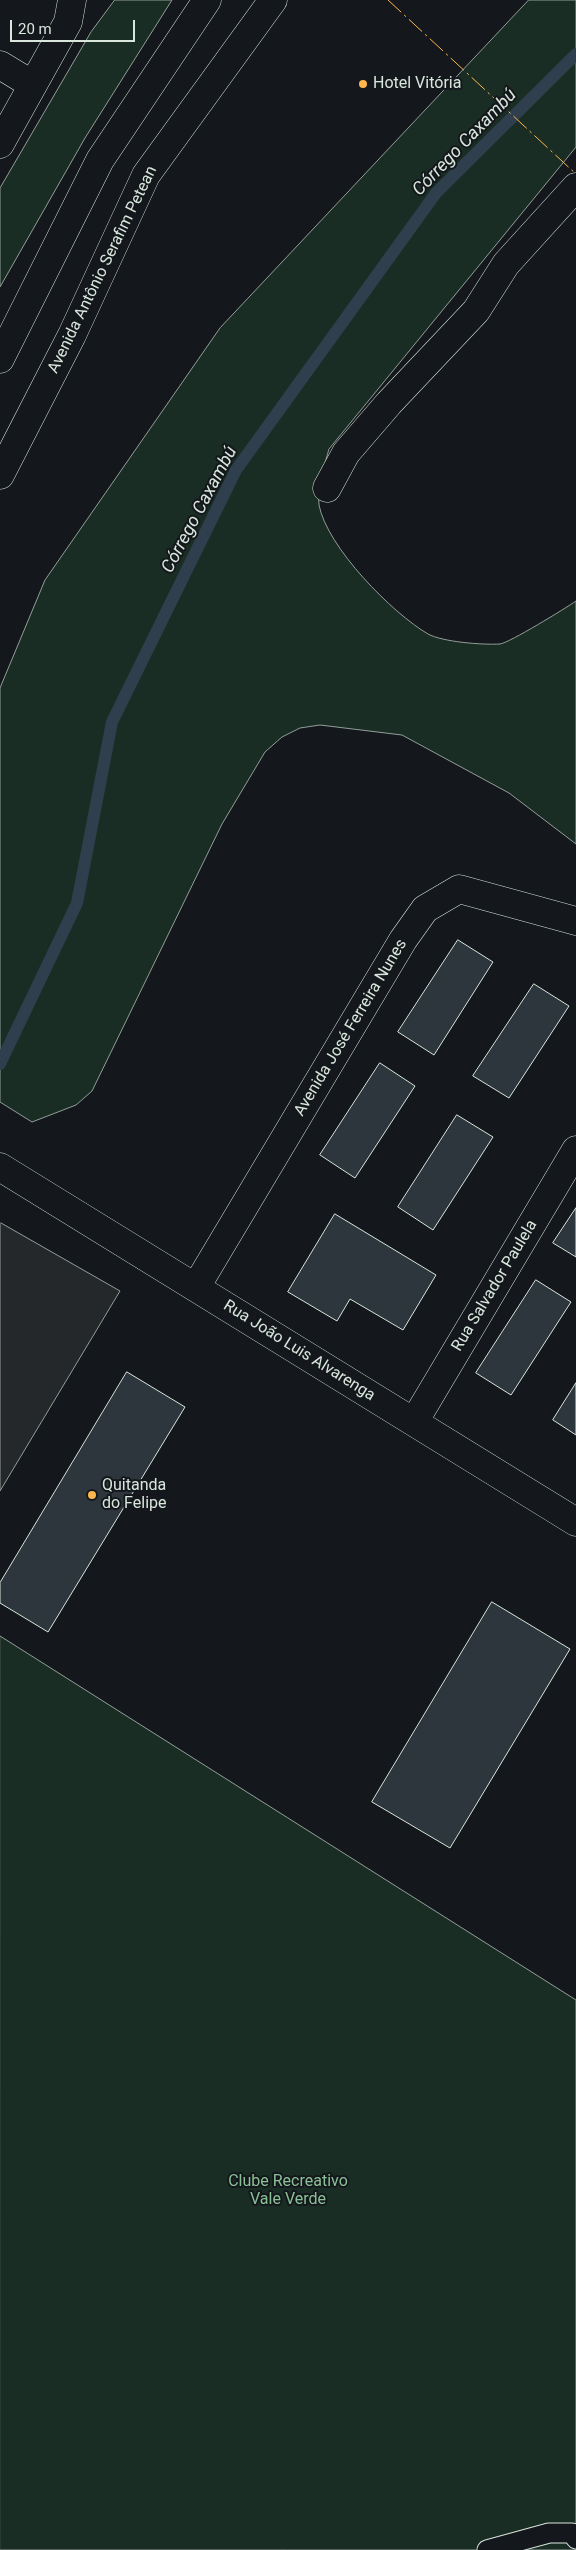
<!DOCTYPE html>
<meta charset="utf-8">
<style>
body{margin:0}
#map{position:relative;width:576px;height:2550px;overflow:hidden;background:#14181c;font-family:Roboto,sans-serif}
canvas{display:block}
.scale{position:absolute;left:10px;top:20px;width:125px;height:22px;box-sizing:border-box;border:2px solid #d8e6dc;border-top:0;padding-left:6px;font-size:15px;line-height:18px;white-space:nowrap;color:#d8e6dc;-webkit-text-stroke:4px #14181c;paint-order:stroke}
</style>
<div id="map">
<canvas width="576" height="2550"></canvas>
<div class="scale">20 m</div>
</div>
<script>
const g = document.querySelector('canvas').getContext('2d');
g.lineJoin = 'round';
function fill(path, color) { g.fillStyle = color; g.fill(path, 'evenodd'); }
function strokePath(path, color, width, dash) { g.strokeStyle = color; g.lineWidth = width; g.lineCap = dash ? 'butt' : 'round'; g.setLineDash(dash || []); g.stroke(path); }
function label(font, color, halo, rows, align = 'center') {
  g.font = font + ' Roboto,sans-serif'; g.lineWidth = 4; g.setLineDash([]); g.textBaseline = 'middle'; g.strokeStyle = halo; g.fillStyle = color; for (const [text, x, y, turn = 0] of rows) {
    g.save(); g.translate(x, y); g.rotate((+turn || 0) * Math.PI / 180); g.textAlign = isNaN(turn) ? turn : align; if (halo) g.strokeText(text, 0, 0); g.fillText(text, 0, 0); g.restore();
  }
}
const green = new Path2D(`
 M115,0H172L85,138L0,287V188L91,32Z
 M529,0H576V147L329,449C325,463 317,491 319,505C327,547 392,613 428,634C443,642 482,645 500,644C509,643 566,608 576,601V844L509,793L402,735L320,725L300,728L282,737L265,752L222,824L92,1091L76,1105L32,1122L0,1102V688L45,580L220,328Z
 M0,1636L576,2000V2550H0Z`);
fill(green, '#1a2d24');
strokePath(green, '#939e99', 1);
const parking = new Path2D(`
 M1,1223L120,1291L0,1491V1224Z`);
fill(parking, '#24282b');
strokePath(parking, '#939e99', 1);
strokePath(new Path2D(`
 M0,1064L77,903L112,722L236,470L436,193L576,54`), '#2f3f4d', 12);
const building = new Path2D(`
 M458,940L493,962L434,1055L398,1032Z
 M534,984L569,1006L509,1098L473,1076Z
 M380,1063L415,1086L355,1178L320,1155Z
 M457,1115L493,1137L433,1230L398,1207Z
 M576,1208V1257L553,1243Z
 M335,1214L436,1275L403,1330L350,1299L337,1321L288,1292Z
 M536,1280L571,1302L511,1395L476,1373Z
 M127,1372L185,1407L48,1632L0,1603V1583Z
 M576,1383V1435L553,1420Z
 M492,1602L570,1649L450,1848L372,1802Z`);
fill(building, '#2c363c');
strokePath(building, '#d8e6dc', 1);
const lane = new Path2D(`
 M487,2550L549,2533H572L576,2539`);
const street = new Path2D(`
 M0,65L33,85
 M0,144L68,22L72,0
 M327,488L346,453L389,403L476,311L506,264L576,187
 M0,1167L576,1522
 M196,1287L403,940L425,909L459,889L576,921
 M414,1422L576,1150`);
const primary = new Path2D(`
 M0,359L100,160L207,0
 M0,475L72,335L146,175L273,0`);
strokePath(lane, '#d8e6dc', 21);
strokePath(street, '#d8e6dc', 29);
strokePath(primary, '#d8e6dc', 29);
strokePath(lane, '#14181c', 19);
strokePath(street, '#14181c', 28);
strokePath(primary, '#14181c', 28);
strokePath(new Path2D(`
 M388,0L576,174`), '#ffb74d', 1, [18, 4, 2.5, 4]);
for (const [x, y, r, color] of [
 [363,84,5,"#ffb74d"],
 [92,1495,5,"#ffb74d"]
]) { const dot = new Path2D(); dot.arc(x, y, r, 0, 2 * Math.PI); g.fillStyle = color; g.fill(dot); strokePath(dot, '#14181c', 2); }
label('16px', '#d8e6dc', '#14181c', [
 ["Hotel Vitória",373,84],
 ["Quitanda",102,1486],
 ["do Felipe",102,1504]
], 'left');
label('16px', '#d8e6dc', '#14181c', [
 ["Avenida Antônio Serafim Petean",103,270,-64],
 ["Avenida José Ferreira Nunes",351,1028,-59],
 ["Rua Salvador Paulela",495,1286,-59],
 ["Rua João Luis Alvarenga",299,1351,32]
]);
label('16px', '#8ac095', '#14181c', [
 ["Clube Recreativo",288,2182],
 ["Vale Verde",288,2200]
]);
label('italic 18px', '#d8e6dc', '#14181c', [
 ["Córrego Caxambú",465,143,-46],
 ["Córrego Caxambú",200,510,-62]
]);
</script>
